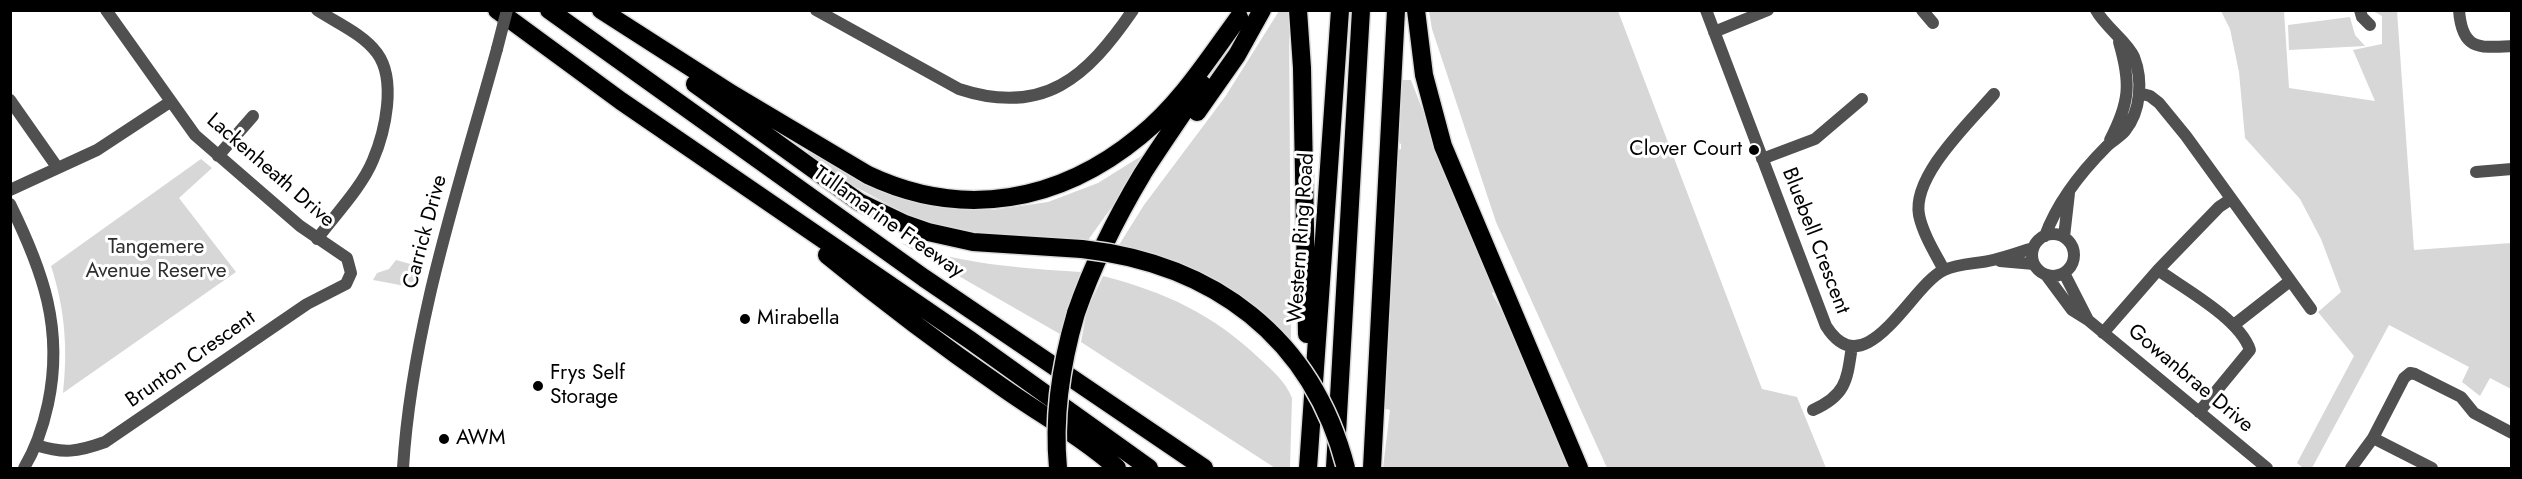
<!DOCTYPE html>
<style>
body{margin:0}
#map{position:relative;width:2522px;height:479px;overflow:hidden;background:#fff;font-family:Jost,sans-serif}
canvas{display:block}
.frame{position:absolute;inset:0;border:12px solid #000;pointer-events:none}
</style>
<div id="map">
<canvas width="2522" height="479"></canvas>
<div class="frame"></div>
</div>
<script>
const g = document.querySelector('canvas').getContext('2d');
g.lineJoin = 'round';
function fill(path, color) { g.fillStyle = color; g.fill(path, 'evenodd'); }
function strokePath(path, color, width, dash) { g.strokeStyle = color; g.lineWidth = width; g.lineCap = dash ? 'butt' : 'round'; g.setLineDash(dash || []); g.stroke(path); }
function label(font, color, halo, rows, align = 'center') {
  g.font = font + ' Jost,sans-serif'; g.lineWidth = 6; g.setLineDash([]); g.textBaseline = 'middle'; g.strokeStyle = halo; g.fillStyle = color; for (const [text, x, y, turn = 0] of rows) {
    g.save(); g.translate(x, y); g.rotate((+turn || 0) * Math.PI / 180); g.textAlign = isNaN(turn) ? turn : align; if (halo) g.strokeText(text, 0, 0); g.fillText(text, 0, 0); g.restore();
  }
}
fill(new Path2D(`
 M1279,11H1289L1291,343C1240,291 1190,260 1119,245L1144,205L1225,97Z
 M1429,11H1618L1762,389L1797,397L1826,468H1607L1496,222L1432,29Z
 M2221,11H2284L2289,88L2375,101L2353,50L2382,44V16L2373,11H2397L2414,250L2511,243V389L2490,378L2480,396L2462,382L2469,367L2389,325L2312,468H2303L2297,463L2354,356L2318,312L2341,292L2321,239L2300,199L2245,138L2239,72L2230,29Z
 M2350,17L2355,35L2365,46L2289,50L2288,25Z
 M1401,80H1411L1460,207L1498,290L1492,293L1518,341L1571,468H1383L1390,410L1382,408L1397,150L1401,149V144L1397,142Z
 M811,147L865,181L922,204L992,210L1048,202L1098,183L1154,148L1086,243L980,234L921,222L839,178L807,153Z
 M201,159L212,168L179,198L236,272L63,393C68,349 65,309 51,266Z
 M901,243C961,264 1018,268 1081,272L1060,334Z
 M396,260L421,267L416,288L373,280L377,273L389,269Z
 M1103,276C1165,292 1213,314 1260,359C1272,370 1286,382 1292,398L1290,468H1275L1081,342L1087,310Z`), '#d7d7d7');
const motorway = new Path2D(`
 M497,10L621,101L970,340L1149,468
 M549,10L924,278L1204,468
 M601,10L732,94L868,175C963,220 1060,202 1140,136C1180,104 1209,58 1239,17
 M1298,10L1302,68L1307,334
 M1416,10L1424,75L1443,146L1579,468
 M695,84L859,202L905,224L928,232L973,242L1082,249
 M1197,112L1237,55L1262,10
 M827,255C883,301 941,345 1002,387C1040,414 1082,437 1117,468
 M1076,313C1093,264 1116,218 1143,173C1162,143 1183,114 1202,84
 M1308,468L1340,10
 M1335,468L1361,10
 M1372,468L1396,10`);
strokePath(motorway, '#dbdbdb', 21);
strokePath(new Path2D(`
 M317,10C337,23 363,34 377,53C397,80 385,132 373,160C362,187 335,215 317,239
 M816,10L959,89C1044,117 1087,77 1133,10
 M1706,10L1826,326C1866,389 1911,285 1944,270C1960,263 1977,264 1993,260C2007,257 2020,252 2033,248
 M1922,10L1933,23
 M2360,10L2362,17L2370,25
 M2459,10C2462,50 2478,48 2512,46
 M1714,32L1768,10
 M2139,93L2150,96L2159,103L2186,136L2311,309
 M10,100L57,167
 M2110,140C2130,102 2131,83 2119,42
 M218,156L253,116
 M1762,159L1815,139L1862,99
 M2476,172L2512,169
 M10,190L97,150L170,102
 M10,204C43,271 64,329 48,404C43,427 36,448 24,468
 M2032 255a21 21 0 1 1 42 0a21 21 0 1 1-42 0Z
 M2045,236C2057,203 2082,171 2107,146C2112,141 2120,137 2125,131C2141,111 2143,80 2134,57C2127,41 2105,27 2096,10
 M2064,237L2069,193
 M2000,261L2034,264
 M1944,270C1935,253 1923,234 1919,215C1912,176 1969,123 1994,94
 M2158,270C2185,289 2240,319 2250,350L2199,412
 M2064,273L2088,320
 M2046,275L2072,310L2088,320L2267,468
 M2235,324L2290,281
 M2103,333L2158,270L2219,207L2231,199
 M1813,410C1847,395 1847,379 1852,346
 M2373,438L2432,468
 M36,445C64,454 77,452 105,442L307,304L346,284L351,273L347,258L300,226L195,135L106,10
 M2351,468L2373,438L2404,378L2410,373L2415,374L2461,397L2474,413L2512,433`), '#505050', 12);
strokePath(new Path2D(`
 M403,468C412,325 459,187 497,49`), '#505050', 12);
strokePath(motorway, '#000', 18);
const motorwayBridge = new Path2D(`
 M1082,249C1214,264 1312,337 1346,468
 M1058,468C1053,415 1061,364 1076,313`);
strokePath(motorwayBridge, '#dbdbdb', 21, []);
strokePath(new Path2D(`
 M497,49L507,10`), '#505050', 12);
strokePath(motorwayBridge, '#000', 18);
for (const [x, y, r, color] of [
 [1754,150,6,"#000"],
 [745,319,6,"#000"],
 [538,386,6,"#000"],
 [444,439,6,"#000"]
]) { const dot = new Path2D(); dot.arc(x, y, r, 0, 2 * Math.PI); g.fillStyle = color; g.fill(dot); strokePath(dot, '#fff', 2); }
label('21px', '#000', '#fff', [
 ["Clover Court",1742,150,"right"],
 ["Mirabella",757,319],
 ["Frys Self",550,374],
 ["Storage",550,398],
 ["AWM",456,439]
], 'left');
label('21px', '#000', '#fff', [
 ["Lackenheath Drive",270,171,41],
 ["Tullamarine Freeway",888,223,35],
 ["Carrick Drive",426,232,-75],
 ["Western Ring Road",1302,238,-86],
 ["Bluebell Crescent",1815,241,69],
 ["Brunton Crescent",191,360,-35],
 ["Gowanbrae Drive",2190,379,40]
]);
label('21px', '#2e2e2e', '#fff', [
 ["Tangemere",156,248],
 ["Avenue Reserve",156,272]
]);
</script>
